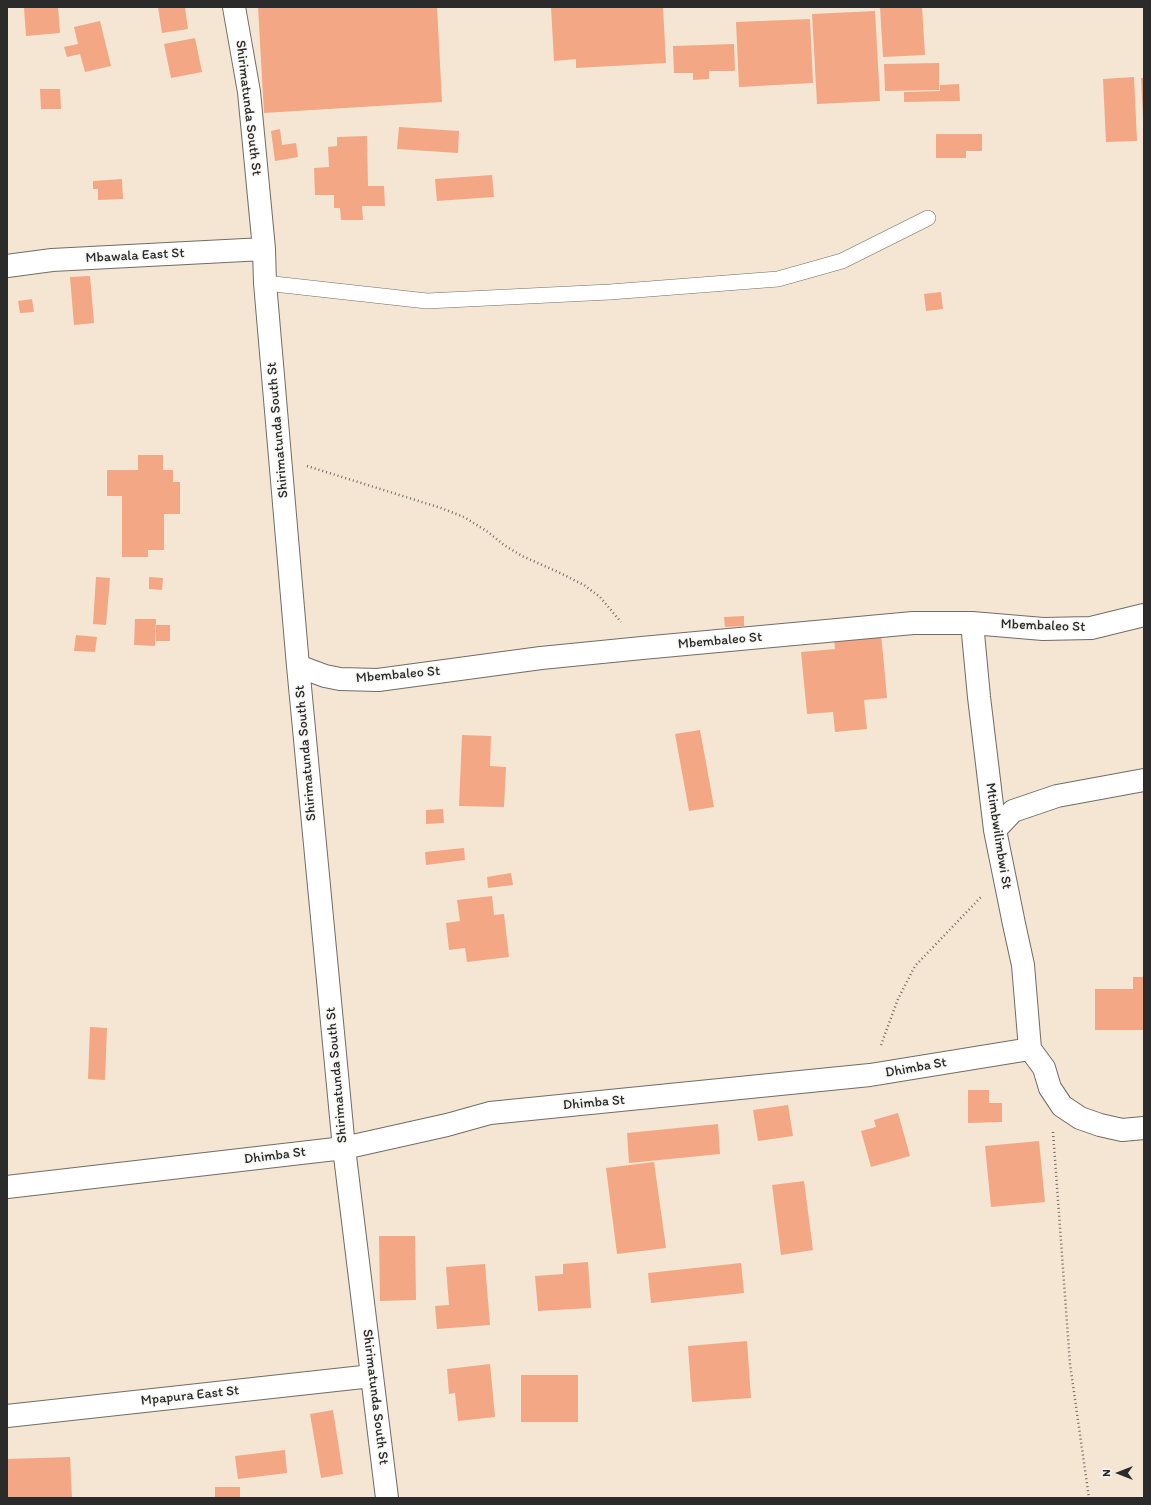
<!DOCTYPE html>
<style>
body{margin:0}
#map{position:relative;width:1151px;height:1505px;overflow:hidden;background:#f4e6d3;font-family:Itim,sans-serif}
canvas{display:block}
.frame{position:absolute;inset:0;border:8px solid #2b2b2b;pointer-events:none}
.north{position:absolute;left:1099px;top:1453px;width:40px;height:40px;-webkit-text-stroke:3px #f6f6f2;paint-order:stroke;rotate:270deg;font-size:11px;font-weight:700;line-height:16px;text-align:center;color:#2b2b2b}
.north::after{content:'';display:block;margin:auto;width:14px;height:18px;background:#2b2b2b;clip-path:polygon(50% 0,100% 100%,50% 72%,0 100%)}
</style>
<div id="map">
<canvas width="1151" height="1505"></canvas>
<div class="frame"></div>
<div class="north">N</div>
</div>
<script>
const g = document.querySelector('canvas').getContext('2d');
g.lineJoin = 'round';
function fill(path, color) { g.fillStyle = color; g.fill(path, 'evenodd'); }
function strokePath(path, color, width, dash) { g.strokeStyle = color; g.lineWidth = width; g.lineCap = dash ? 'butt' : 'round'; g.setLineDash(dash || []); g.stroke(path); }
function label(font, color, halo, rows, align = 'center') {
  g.font = font + ' Itim,sans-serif'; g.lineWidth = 3; g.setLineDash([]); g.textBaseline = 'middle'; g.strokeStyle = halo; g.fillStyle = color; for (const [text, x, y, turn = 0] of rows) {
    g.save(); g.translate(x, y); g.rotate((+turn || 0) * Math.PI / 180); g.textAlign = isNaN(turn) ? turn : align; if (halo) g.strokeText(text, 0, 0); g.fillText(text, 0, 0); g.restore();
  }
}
fill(new Path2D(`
 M58,7L60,33L26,36L24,8Z
 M158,7H185L188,29L162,33Z
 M258,7H437L442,102L264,113Z
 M551,7H663L666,63L576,68V59L554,61Z
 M880,7H922L925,55L883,57Z
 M875,11L880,101L817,104L812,14Z
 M810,19L813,83L739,87L736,22Z
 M100,21L111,66L85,72L80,54L67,57L64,47L78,44L74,27Z
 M195,38L202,72L171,78L164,44Z
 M734,44L735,71H709V79L693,80V73H674L673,46Z
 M939,63V90L885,91L884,64Z
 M1134,77L1137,141L1106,142L1103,79Z
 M1141,78H1144V117H1143Z
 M959,84L960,101L904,102V92L940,91V85Z
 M40,89H60L61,109H41Z
 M399,127L459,131L458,153L397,149Z
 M280,129L282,145L296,143L298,157L275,161L271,131Z
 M936,134H982V151H966V158H936Z
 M367,136L368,186H384L385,206H362L363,220H341L340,208H334V195H315L314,168L329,167L328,147L337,146V137Z
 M492,175L494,197L437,201L435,179Z
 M122,179L123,199L98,200V189H93V181Z
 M90,276L94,323L74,325L70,277Z
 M941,292L943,309L926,311L924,294Z
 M32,299L34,312L20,313L18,301Z
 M138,455H163V470H173V482H180V514H164V550H148V557H122V496H107V470H138Z
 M96,577L110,578L106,625L93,624Z
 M149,577L163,578L162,590L149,589Z
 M744,616V626L725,627L724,617Z
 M135,619H156L155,646L134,645Z
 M156,625H170V641H156Z
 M881,633L887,698L864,700L867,729L835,732L833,712L807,714L801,652L835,649L834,638Z
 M76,635L97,637L95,652L74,651Z
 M700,730L714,807L689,811L675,734Z
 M462,735L491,736L490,766L506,767L504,807L459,806Z
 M443,809L444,823L426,824V810Z
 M464,848L465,860L426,865L425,852Z
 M511,873L513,885L488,888L487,877Z
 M492,896L494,915L504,914L509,957L467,962L465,948L449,950L446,923L460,921L457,900Z
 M1133,977H1144V1030H1095V989H1133Z
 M90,1027L107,1028L105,1080L88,1079Z
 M968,1090H989V1103H1002V1122L968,1123Z
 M788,1105L793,1136L758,1141L753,1110Z
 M898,1113L910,1156L871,1167L861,1131L876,1127L874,1120Z
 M718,1124L720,1154L629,1163L627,1133Z
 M1039,1141L1045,1202L991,1207L985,1146Z
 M654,1162L666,1248L617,1254L606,1168Z
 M804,1181L813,1250L781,1255L772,1185Z
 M379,1236H415L416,1300L380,1301Z
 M588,1262L591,1308L538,1311L535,1276L563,1274V1264Z
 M741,1263L744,1293L651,1303L648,1273Z
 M485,1264L490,1325L437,1329L435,1306L449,1305L446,1267Z
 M747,1341L751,1398L692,1402L688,1346Z
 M490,1364L495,1417L458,1421L455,1393L449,1394L447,1369Z
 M521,1375H578V1422H521Z
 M333,1410L343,1474L321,1478L310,1414Z
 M285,1450L287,1473L238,1479L235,1456Z
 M70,1457L72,1498H7V1459Z
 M215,1487H240V1498H215Z`), '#f4a784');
const lane = new Path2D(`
 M265,283L427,301L610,292L778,279L842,261L928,218`);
const street = new Path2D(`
 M234,7L249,92L264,249L265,283L298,666L344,1148L387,1498
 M7,266L52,260L264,249
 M972,623L979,697L995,830L1014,924L1023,965L1030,1049
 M298,666L325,676L340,679L378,680L541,658L642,648L913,623H972L1043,629L1091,628L1144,615
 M995,830L1013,811L1057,796L1144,780
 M7,1187L344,1148L447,1125L490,1113L870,1075L1030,1049L1044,1068L1050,1088L1062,1106L1080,1118L1100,1125L1122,1130L1144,1128
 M7,1416L372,1376`);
strokePath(lane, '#716c66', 16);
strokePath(street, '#716c66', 24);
strokePath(new Path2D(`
 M307,466L441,508L464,517L488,532L504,545L522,556L558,572L584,585L600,597L621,622
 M881,1045L898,999L915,966L982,896
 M1053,1132L1070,1364L1089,1498`), '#716c66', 2.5, [1, 3]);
strokePath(lane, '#fff', 15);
strokePath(street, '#fff', 22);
label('14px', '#2b2b2b', '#f6f6f2', [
 ["Shirimatunda South St",248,108,83],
 ["Mbawala East St",135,256,-3],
 ["Shirimatunda South St",278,430,-95],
 ["Mbembaleo St",1043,626,2],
 ["Mbembaleo St",720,641,-5],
 ["Mbembaleo St",398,675,-5],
 ["Shirimatunda South St",306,753,-95],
 ["Mtimbwilimbwi St",998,836,81],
 ["Dhimba St",916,1068,-10],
 ["Shirimatunda South St",337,1075,-95],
 ["Dhimba St",594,1103,-5],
 ["Dhimba St",275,1156,-7],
 ["Mpapura East St",190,1396,-6],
 ["Shirimatunda South St",375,1397,83]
]);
</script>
